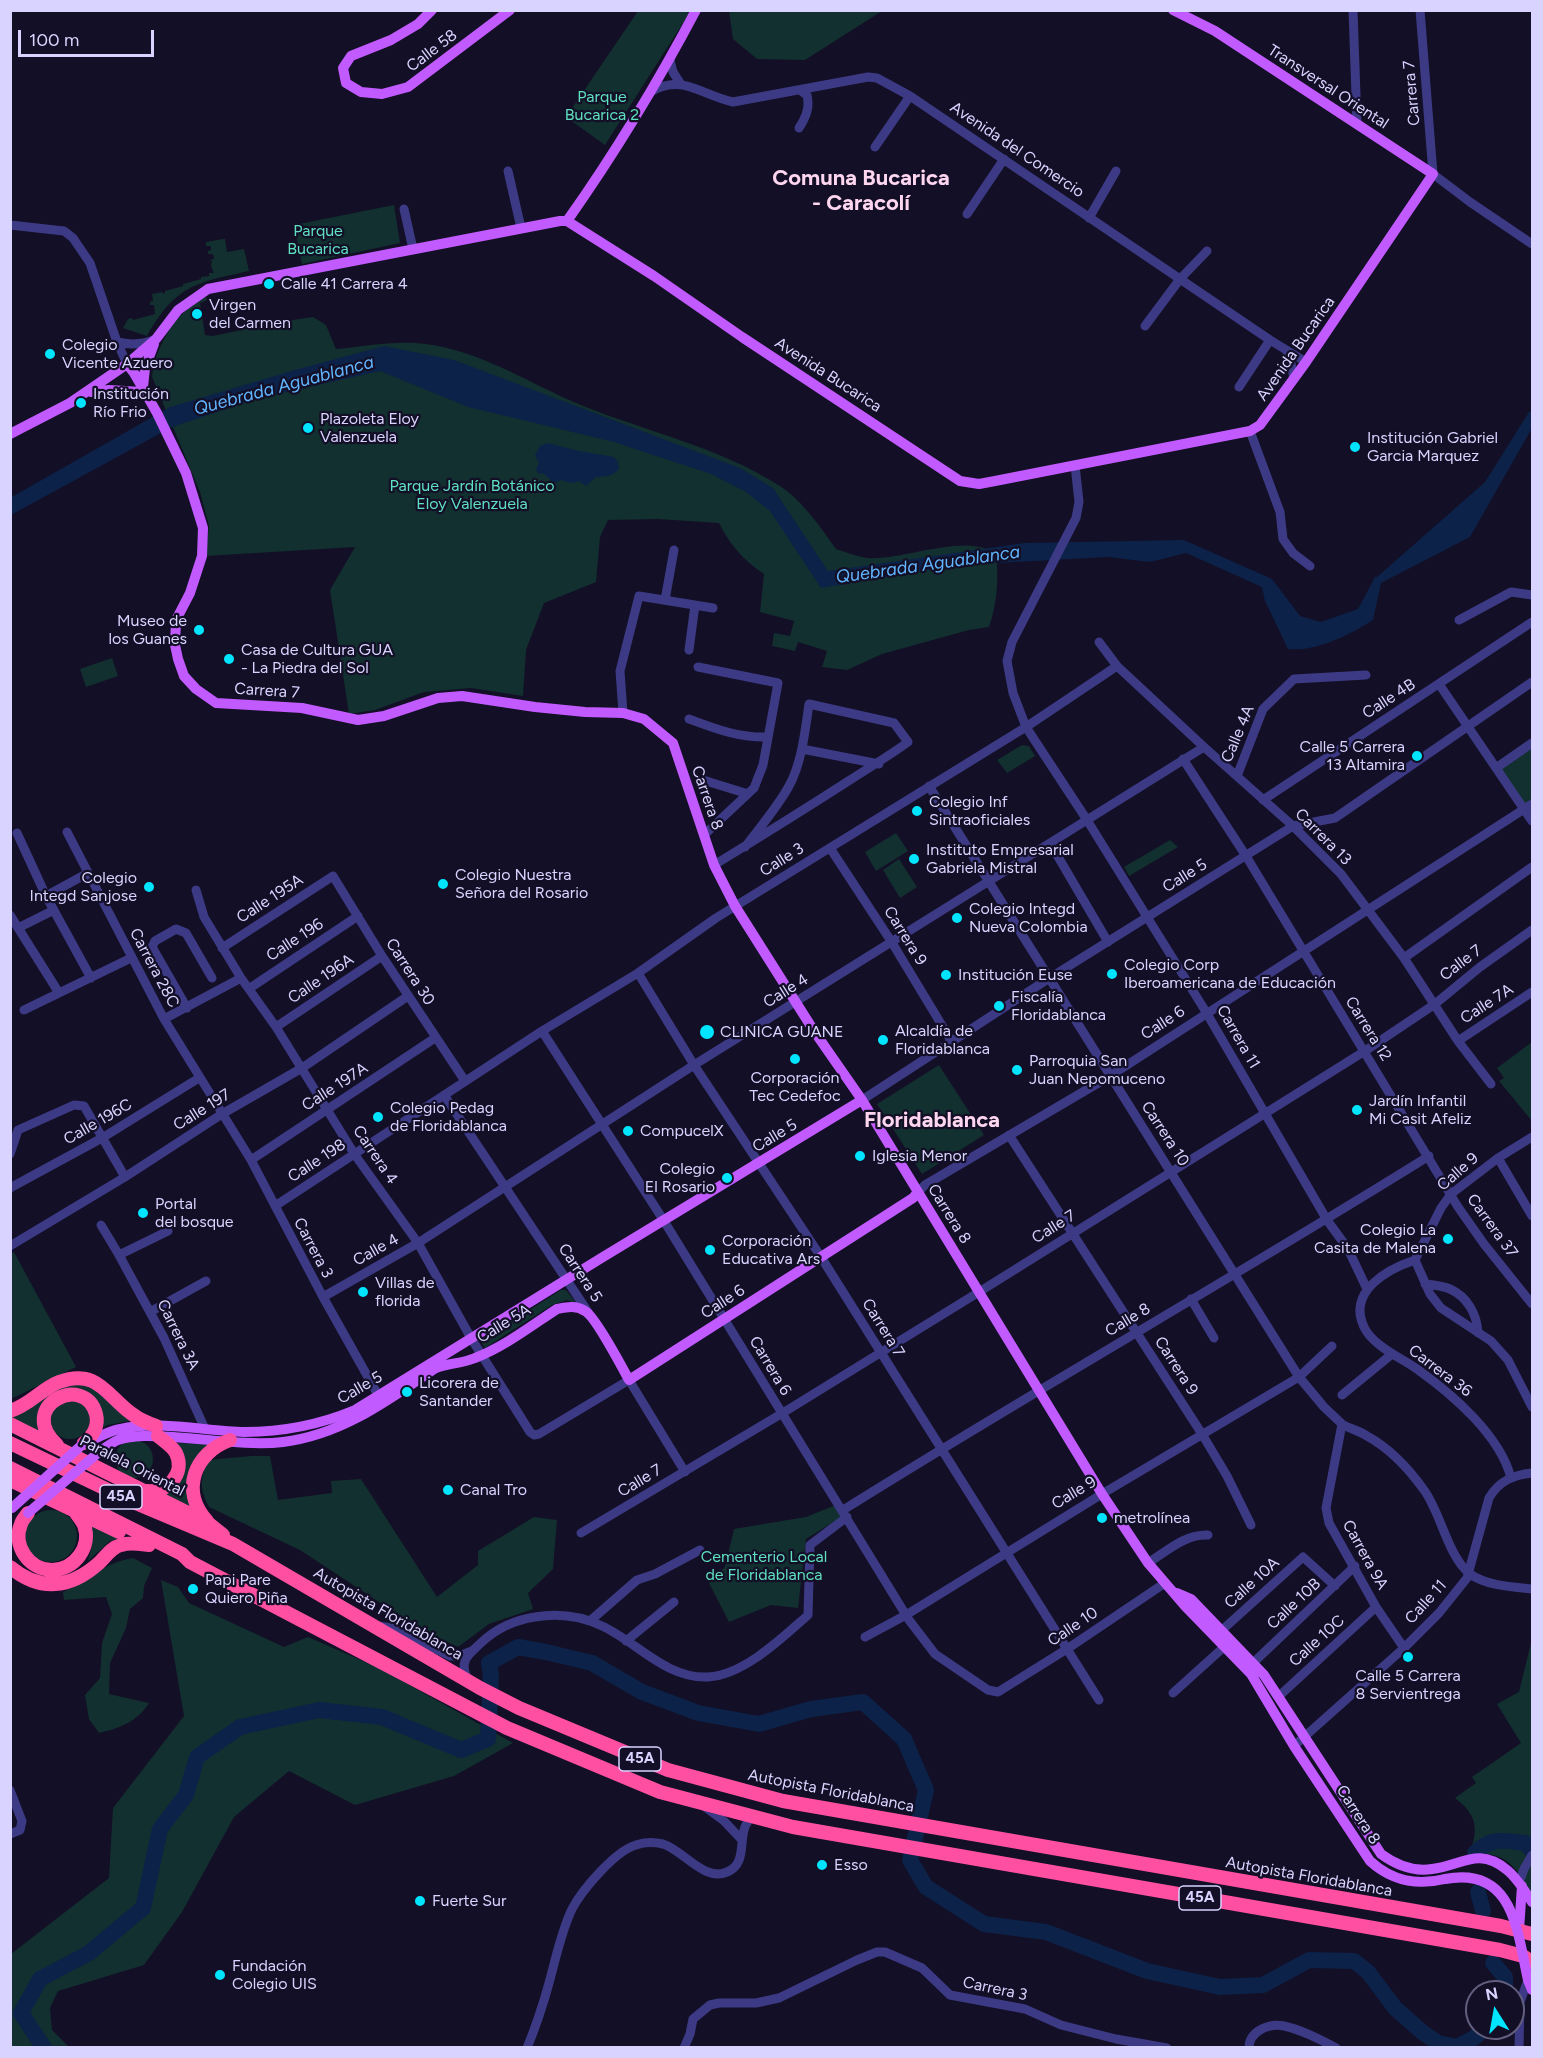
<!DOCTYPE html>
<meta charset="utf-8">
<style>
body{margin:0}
#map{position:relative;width:1543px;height:2058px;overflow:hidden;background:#130f26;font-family:Figtree,sans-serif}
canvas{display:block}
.frame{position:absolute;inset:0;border:12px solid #d9d4ff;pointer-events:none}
.north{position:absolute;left:1465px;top:1980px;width:60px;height:60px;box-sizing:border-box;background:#130f26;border:2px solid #625e7d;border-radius:50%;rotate:349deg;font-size:16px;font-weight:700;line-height:24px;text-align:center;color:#d9d4ff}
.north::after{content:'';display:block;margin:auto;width:21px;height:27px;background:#00e5ff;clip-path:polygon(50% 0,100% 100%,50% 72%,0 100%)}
.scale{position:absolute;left:18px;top:30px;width:136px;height:27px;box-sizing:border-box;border:3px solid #d9d4ff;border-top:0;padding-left:8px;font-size:18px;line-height:21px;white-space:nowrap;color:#d9d4ff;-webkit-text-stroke:4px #130f26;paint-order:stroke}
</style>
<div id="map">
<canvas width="1543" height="2058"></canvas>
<div class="frame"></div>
<div class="north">N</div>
<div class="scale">100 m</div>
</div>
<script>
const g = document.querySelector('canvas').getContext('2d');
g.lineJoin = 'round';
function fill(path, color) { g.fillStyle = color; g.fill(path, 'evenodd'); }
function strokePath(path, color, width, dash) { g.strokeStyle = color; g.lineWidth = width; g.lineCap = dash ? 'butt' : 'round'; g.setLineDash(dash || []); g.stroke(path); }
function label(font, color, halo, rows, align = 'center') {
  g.font = font + ' Figtree,sans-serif'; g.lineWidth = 4.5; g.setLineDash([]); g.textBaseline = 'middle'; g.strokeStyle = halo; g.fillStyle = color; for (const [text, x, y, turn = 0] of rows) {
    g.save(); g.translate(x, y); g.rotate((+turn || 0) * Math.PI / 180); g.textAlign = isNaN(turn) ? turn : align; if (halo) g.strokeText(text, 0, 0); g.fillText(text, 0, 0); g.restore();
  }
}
fill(new Path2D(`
 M686,10L690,12L605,145L566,117L638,11Z
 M729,11V10L882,11L805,60L757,59L733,39Z
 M394,205L400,243L302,264L294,225Z
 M223,239H225L227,252L244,249L249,271C195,283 176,285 147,336L123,328L128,319L132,318L133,320L155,314L154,305H150V302L153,301L152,294L162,292L163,294L165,293V291L183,286V284L201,279V277L209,276V273H214L211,266L212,261L209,260L214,259L213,254H208V251L211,250V246H206V242Z
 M206,297L207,300L200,303L205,335L213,336L279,322L313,317L326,325L336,349C365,346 397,340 426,344C478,351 523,379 569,400C638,430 720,446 783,488C803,502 822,529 836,549C846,552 858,557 868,558C905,561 968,531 996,555C999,580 997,604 989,627L969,630L882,654L847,670L822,667L827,651L798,642L795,651L772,646L774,633L790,636L794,621L760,612L764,574C743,560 730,545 719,523L657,519L608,520L600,537L596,582L544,603L526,650L523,696L471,688L424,692L375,710L349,714L330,590L355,547L205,556L209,526L200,492L152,377C155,347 177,309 206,297Z
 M112,658L118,676L86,687L80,669Z
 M1532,744V821L1496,768Z
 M1022,745L1029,746L1035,756L1007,773L997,760Z
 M896,833L908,851L876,871L865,852Z
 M1170,840L1178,847L1129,876L1124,867Z
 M899,859L917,887L900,898L883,870Z
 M1532,1042V1121L1499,1081L1504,1078L1497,1068Z
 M939,1065L984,1135L922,1174L877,1104Z
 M14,1252L76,1367L11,1399L10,1255Z
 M561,1290H566L577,1304L567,1300L552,1305L485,1348L480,1341Z
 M90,1383L134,1420L108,1425L99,1429C105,1390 82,1381 49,1397L47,1439L11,1420L10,1414L53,1387Z
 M50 1419a20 20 0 1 1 40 0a20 20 0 1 1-40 0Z
 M115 1459a19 19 0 1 1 38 0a19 19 0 1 1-38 0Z
 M175,1443L214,1444L197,1457L193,1508L163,1493C188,1483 191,1464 175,1443Z
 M251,1456H270L278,1500L332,1493L331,1481L361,1479L437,1597L478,1565V1551L534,1517L557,1520L553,1569L528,1593L533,1609L489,1624L458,1647L423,1631L300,1550L209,1507C199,1488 200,1479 208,1460Z
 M836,1505L843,1516L806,1539L798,1608L771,1605L729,1622L709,1583L725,1567L734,1529L806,1517Z
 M25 1536a26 26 0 1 1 52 0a26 26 0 1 1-52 0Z
 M91,1523L122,1538L110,1541L88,1561C92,1548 94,1536 91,1523Z
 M133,1558L152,1568L144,1586L143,1598L130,1609L126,1628L110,1663L109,1694L149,1703C137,1722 120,1728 99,1733L89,1719L85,1695L100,1678L102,1643L112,1614L106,1597L64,1600L63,1592C90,1581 104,1562 133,1558Z
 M161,1580L178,1587L189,1603L284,1647L308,1637L379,1668L513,1743L454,1776L355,1805L289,1771L234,1817L182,1912L144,1965L58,1991L50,2008L52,2030L69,2047L11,2048V1954L109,1878L113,1808L184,1716Z
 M1532,1639V1893C1511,1862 1510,1855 1470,1852C1479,1828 1476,1814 1455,1798L1476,1783L1472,1777L1521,1743L1497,1704L1519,1692Z`), '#12302f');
fill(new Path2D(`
 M384,346L454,360L740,468L773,488L828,571L1025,543L1184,540L1272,579L1300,616L1321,622L1358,609L1375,577H1377L1485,482L1529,412L1532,410V428L1470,537L1381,583L1373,620C1350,635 1316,652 1288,649L1265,601L1262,587L1186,553L1150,562L1108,557L960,565L821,588L770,511L746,492L711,474L614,442L468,407L380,371L260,398L172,427L11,515L10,498L170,407L295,370Z
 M547,443L579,451L614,457L618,462L619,469C612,477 606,476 596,477L586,486L579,481L571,483L561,480L554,483L543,473L539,474L536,470L539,463L535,455L540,446Z`), '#0c2248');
strokePath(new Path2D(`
 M1475,1853C1492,1836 1504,1841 1526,1843L1532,1851
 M1478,1892L1483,1911
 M1493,1963L1505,1977V1992
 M44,2048L21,2013L40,1979L89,1953L143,1908L160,1829L186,1795L197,1757L240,1727L319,1710L382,1717L461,1750L488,1739L491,1676L489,1663L518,1647L546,1652L592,1663L642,1692L698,1713L759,1724L811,1709L863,1702L904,1739L926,1790L910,1860L926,1887L984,1924L1046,1932L1147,1971L1220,1987L1263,1985L1309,1960L1354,1961L1368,1972L1395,2008L1422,2032L1438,2043L1457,2047L1474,2038L1485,2028`), '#0c2248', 16);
strokePath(new Path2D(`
 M1353,10L1357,124
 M1420,10L1433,174L1470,202L1532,244
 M670,60L673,72L680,83
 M652,91C683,74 701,95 733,102L868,77L877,78L910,96L1270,340L1306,362
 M799,128C806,117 810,108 807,95L800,90
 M875,147L910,96
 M508,171L521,228
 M404,209L413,249
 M967,214L1004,159
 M1089,218L1116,171
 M10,225L64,231L73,238L90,263L117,342L127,364
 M1145,326L1180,279L1207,251
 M117,342C130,345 141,345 154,340
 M1286,350L1290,358L1294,379
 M1239,387L1270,340
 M1250,431L1280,512L1283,539L1293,553L1310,566
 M1075,465L1079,502L1076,518L1012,642L1007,661L1013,693L1026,727L1087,820L1206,1012L1327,1220L1348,1249L1367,1289
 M665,600L674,550
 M1459,620L1511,592L1532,595
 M1099,642L1117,666L1204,747L1293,826L1341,874L1404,958L1458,1041L1491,1084
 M689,650L695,605
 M698,667L778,683L763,765L754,788L704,835
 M1439,684L1532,821
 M623,713L620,671L639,596L713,608
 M689,719C716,729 739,738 768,737
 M802,749L879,764
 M1183,759L1246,856L1458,1207L1484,1244L1532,1304
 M1496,768L1532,743
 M1237,776L1263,709L1294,679L1366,675
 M703,780L748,794
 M929,786L1299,1377L1324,1407L1342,1424L1326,1508L1329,1523L1376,1607L1404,1648
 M1263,800L1532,622
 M67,832L164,1019L251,1160L323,1297L382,1402
 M17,833L46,896L91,978
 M1050,843L1108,942
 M830,848L891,941L952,1042
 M714,865C760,837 805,809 850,780C870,767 889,756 908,742L894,723L809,704C805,731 802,762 789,786C777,808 760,827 745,847
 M196,890L204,917L241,978L276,1027L355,1155L418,1243L471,1338L530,1432L534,1435L539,1434L629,1380L685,1472
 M46,896L88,873
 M10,915L59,993
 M18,928L54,910
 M222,948L333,876L382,956L465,1081
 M1404,958L1532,867
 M638,973L694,1065L821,1257L1099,1700
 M250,988L358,916
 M187,1008L152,947L155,941L176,929L186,933L212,978
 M24,1010L131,958
 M164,1019L241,978
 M276,1027L382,956
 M542,1031L664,1221L909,1620L935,1654L988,1690L998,1692L1067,1649L1165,1583
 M1458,1041L1532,992
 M444,1095L588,1312
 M862,1100L1048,979L1293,826L1335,818L1532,682
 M1009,1135L1202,1434L1227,1476L1251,1525
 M10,1154L18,1130L74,1105L84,1106L125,1177
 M1498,1158L1532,1216
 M251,1160L435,1038
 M10,1188L102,1138L199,1078
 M918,1192L925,1185L1110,1076L1532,804
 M275,1206L542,1031L638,973L716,918L1026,727L1117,666
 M101,1225L119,1255
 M168,1231L119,1255L164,1338L205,1429
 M10,1246L125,1177L222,1114L302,1068L408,996
 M1415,1260L1430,1294L1441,1308L1491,1341L1508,1360L1532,1407
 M1425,1284C1433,1285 1443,1286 1450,1289C1468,1297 1477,1315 1478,1333
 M323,1297L418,1243L694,1065L1204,747
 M1191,1299L1214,1338
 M150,1312L206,1281
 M1342,1395L1392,1354
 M1342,1424C1350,1429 1360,1431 1367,1436C1389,1448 1409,1469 1424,1490C1441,1513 1448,1557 1470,1574C1487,1586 1513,1587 1532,1589
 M1511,1478C1500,1435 1452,1394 1417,1369C1401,1358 1372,1345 1364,1327C1347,1291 1388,1269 1415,1260L1441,1208L1451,1194L1498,1158L1532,1137
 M843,1510C1036,1389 1235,1277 1429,1156
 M581,1533L781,1414L979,1292L1365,1051L1435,1004L1480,967L1532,930
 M1148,1563C1167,1551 1185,1534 1208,1535
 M590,1621L637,1580L655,1574L700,1550
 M379,1626L392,1628L450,1656H459L472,1651
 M1221,1631L1303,1557L1335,1586
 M865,1637L906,1615L1102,1494L1299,1377L1332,1346
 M626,1641L674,1602
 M1253,1663L1355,1566
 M468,1680C458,1661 468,1655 482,1642C496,1629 515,1620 535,1617C558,1613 581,1616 602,1626C637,1642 666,1679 708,1677C744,1675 782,1638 808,1615L810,1545L847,1517
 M1173,1693L1224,1647
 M1278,1697L1376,1607
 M1294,1746L1404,1648L1439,1613L1467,1578L1489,1498C1499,1481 1513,1475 1532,1473
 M10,1790L22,1821L20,1830L10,1834
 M705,1807L724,1821L741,1839
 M1519,1883L1524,1869L1532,1855
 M527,2048C536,2026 543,2005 549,1983C556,1958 561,1932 572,1909C582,1890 615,1851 636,1845C644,1842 654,1842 663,1844C683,1850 704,1882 727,1872C751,1862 734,1832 752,1817
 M684,2048L690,2034L693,2019L710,2005L719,2003H756L779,1998L857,1960L877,1952H885L922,1968L950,1995L1025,2009L1061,2025L1116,2039L1167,2048
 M1249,2048C1249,2031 1269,2023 1284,2026C1299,2029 1322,2040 1336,2048
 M1519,2048L1520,2002L1528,1980`), '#3d3a85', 9);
strokePath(new Path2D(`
 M432,10L418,24L391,40L351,56L343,68L346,83L361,92L382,94L408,87L510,10
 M567,221C615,153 657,84 696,10
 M127,364L134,373L157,413L186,473L203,528L202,556L190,593L176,620L175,645L178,659L184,676L196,689L216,703L302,708L358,720L384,716L438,698L462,696L535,707L585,712L623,713L644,719L673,743L714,865L735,906L814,1031L862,1100L1102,1494L1148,1563L1185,1606L1251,1674L1294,1746L1370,1861C1392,1881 1416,1886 1445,1879
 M143,387L145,368L154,344
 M91,392L109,390L141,392
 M10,434L70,403L127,364L156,339L178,310L208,289L560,221H567L654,276L742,337L960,481L979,484L995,481L1250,431L1260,425L1306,362L1433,174L1215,31L1173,10
 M86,1443C97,1438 108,1431 120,1429C157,1420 205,1431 244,1432C283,1432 319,1425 355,1410L603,1257L862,1100
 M99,1452C105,1448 111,1443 118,1440C135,1434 156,1436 173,1437C207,1439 250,1446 283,1442C341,1435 387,1401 434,1369C447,1363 461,1364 475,1358C504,1347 531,1326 557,1309C567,1307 576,1305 585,1311C595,1316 622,1367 629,1380L913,1198L918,1192
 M1177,1593L1191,1599L1264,1675L1381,1854C1396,1865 1413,1872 1432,1869C1461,1866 1478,1846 1507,1870C1517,1878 1525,1891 1532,1902
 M1519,1930L1522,1886
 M1528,1980L1532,1990`), '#c25bff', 10);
strokePath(new Path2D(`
 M10,1411C30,1405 41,1389 59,1382C99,1367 108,1399 135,1416C141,1421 149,1423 156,1426
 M10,1424L208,1523L223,1535
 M10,1443L131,1501L233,1544L480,1688L519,1708L668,1770L783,1801L1501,1926L1532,1934
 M57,1445C15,1406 85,1372 96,1414C99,1426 93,1436 84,1443
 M10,1468L182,1554L190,1562L507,1728L660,1792L793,1827L1500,1950L1523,1956L1532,1962
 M10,1480L119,1532
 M147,1491C167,1493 186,1474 176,1453C172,1446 165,1442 158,1436
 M28,1513C26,1516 22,1520 21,1524C12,1545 29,1570 52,1570C75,1570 92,1546 84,1525C82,1521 79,1517 76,1513
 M207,1521C180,1491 194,1453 230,1440
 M10,1567C40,1592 70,1589 99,1563C106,1556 112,1547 121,1545C130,1542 140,1544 149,1545`), '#ff4fa3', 14);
strokePath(new Path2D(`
 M12,1508L84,1443
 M28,1513L99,1452
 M1445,1879C1514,1866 1517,1931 1528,1980`), '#c25bff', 10);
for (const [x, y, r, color] of [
 [269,284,6,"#00e5ff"],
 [197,314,6,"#00e5ff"],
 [50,354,6,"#00e5ff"],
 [81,403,6,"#00e5ff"],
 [308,428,6,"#00e5ff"],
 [1355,447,6,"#00e5ff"],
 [199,630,6,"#00e5ff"],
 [229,659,6,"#00e5ff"],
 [1417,756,6,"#00e5ff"],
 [917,811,6,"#00e5ff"],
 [914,859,6,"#00e5ff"],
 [443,884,6,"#00e5ff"],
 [149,887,6,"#00e5ff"],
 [957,918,6,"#00e5ff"],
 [1112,974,6,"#00e5ff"],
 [946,975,6,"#00e5ff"],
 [999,1006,6,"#00e5ff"],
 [707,1032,8,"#00e5ff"],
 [883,1040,6,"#00e5ff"],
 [795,1059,6,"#00e5ff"],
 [1017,1070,6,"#00e5ff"],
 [1357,1110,6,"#00e5ff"],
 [378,1117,6,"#00e5ff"],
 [628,1131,6,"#00e5ff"],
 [860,1156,6,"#00e5ff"],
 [727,1178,6,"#00e5ff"],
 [143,1213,6,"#00e5ff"],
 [1448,1239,6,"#00e5ff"],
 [710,1250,6,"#00e5ff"],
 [363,1292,6,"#00e5ff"],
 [407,1392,6,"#00e5ff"],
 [448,1490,6,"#00e5ff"],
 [1102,1518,6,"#00e5ff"],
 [193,1589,6,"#00e5ff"],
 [1408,1657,6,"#00e5ff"],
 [822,1865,6,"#00e5ff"],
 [420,1901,6,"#00e5ff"],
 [220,1975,6,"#00e5ff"]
]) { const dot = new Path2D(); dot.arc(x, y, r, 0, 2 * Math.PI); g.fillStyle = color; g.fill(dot); strokePath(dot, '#130f26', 2); }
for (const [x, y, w] of [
 [121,1497,42],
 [640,1759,42],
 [1200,1898,42]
]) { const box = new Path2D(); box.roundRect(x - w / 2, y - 12, w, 24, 4.5); g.fillStyle = '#130f26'; g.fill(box); strokePath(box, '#d9d4ff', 1.5); }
label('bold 15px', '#d9d4ff', null, [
 ["45A",121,1497],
 ["45A",640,1759],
 ["45A",1200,1898]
]);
label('16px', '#d9d4ff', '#130f26', [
 ["Calle 58",432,51,-37],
 ["Transversal Oriental",1328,87,33],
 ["Carrera 7",1412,93,-95],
 ["Avenida del Comercio",1017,150,34],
 ["Avenida Bucarica",1296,349,-55],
 ["Avenida Bucarica",828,375,33],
 ["Carrera 7",267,691,4],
 ["Calle 4B",1389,699,-33],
 ["Calle 4A",1238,734,-67],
 ["Carrera 8",707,798,71],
 ["Carrera 13",1323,837,45],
 ["Calle 3",782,860,-32],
 ["Calle 5",1185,876,-32],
 ["Calle 195A",270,899,-33],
 ["Carrera 9",905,936,58],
 ["Calle 196",295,940,-33],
 ["Calle 7",1461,963,-37],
 ["Carrera 28C",154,968,62],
 ["Carrera 30",410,972,57],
 ["Calle 196A",321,979,-34],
 ["Calle 4",786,991,-32],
 ["Calle 7A",1487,1004,-33],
 ["Calle 6",1163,1023,-33],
 ["Carrera 12",1368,1029,58],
 ["Carrera 11",1238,1037,60],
 ["Calle 197A",335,1087,-33],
 ["Calle 197",202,1110,-32],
 ["Calle 196C",98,1122,-30],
 ["Carrera 10",1165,1134,57],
 ["Calle 5",775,1136,-31],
 ["Carrera 4",375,1155,56],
 ["Calle 198",317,1161,-33],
 ["Calle 9",1458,1172,-41],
 ["Carrera 8",949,1214,58],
 ["Carrera 37",1492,1226,54],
 ["Calle 7",1054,1227,-32],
 ["Carrera 3",313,1248,62],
 ["Calle 4",376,1250,-29],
 ["Carrera 5",580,1273,57],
 ["Calle 6",723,1302,-33],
 ["Calle 8",1128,1320,-31],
 ["Calle 5A",504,1324,-31],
 ["Carrera 7",883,1328,58],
 ["Carrera 3A",178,1335,64],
 ["Carrera 6",770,1366,59],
 ["Carrera 9",1176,1366,57],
 ["Carrera 36",1440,1371,37],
 ["Calle 5",360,1388,-30],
 ["Paralela Oriental",132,1466,27],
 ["Calle 7",640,1481,-31],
 ["Calle 9",1074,1493,-31],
 ["Carrera 9A",1365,1555,61],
 ["Calle 10A",1252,1583,-42],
 ["Calle 11",1426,1602,-48],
 ["Calle 10B",1294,1604,-43],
 ["Autopista Floridablanca",388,1614,30],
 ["Calle 10",1073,1627,-34],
 ["Calle 10C",1317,1641,-42],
 ["Autopista Floridablanca",831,1791,11],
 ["Carrera 8",1358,1815,57],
 ["Autopista Floridablanca",1309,1877,10],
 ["Carrera 3",995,1989,12]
]);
label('16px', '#5fe0c0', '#130f26', [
 ["Parque",602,97],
 ["Bucarica 2",602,115],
 ["Parque",318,231],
 ["Bucarica",318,249],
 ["Parque Jardín Botánico",472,486],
 ["Eloy Valenzuela",472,504],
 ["Cementerio Local",764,1557],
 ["de Floridablanca",764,1575]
]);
label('16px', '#d9d4ff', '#130f26', [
 ["Calle 41 Carrera 4",281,284],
 ["Virgen",209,305],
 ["del Carmen",209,323],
 ["Colegio",62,345],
 ["Vicente Azuero",62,363],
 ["Institución",93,394],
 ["Río Frio",93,412],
 ["Plazoleta Eloy",320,419],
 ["Valenzuela",320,437],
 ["Institución Gabriel",1367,438],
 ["Garcia Marquez",1367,456],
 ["Museo de",187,621,"right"],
 ["los Guanes",187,639,"right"],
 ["Casa de Cultura GUA",241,650],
 ["- La Piedra del Sol",241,668],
 ["Calle 5 Carrera",1405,747,"right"],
 ["13 Altamira",1405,765,"right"],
 ["Colegio Inf",929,802],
 ["Sintraoficiales",929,820],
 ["Instituto Empresarial",926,850],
 ["Gabriela Mistral",926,868],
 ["Colegio Nuestra",455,875],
 ["Señora del Rosario",455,893],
 ["Colegio",137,878,"right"],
 ["Integd Sanjose",137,896,"right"],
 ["Colegio Integd",969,909],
 ["Nueva Colombia",969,927],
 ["Colegio Corp",1124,965],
 ["Iberoamericana de Educación",1124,983],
 ["Institución Euse",958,975],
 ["Fiscalía",1011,997],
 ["Floridablanca",1011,1015],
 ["Alcaldía de",895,1031],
 ["Floridablanca",895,1049],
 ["CLINICA GUANE",720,1032],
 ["Parroquia San",1029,1061],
 ["Juan Nepomuceno",1029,1079],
 ["Corporación",795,1078,"center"],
 ["Tec Cedefoc",795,1096,"center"],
 ["Jardín Infantil",1369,1101],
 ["Mi Casit Afeliz",1369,1119],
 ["Colegio Pedag",390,1108],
 ["de Floridablanca",390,1126],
 ["CompucelX",640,1131],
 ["Iglesia Menor",872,1156],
 ["Colegio",715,1169,"right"],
 ["El Rosario",715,1187,"right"],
 ["Portal",155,1204],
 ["del bosque",155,1222],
 ["Colegio La",1436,1230,"right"],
 ["Casita de Malena",1436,1248,"right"],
 ["Corporación",722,1241],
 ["Educativa Ars",722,1259],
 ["Villas de",375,1283],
 ["florida",375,1301],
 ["Licorera de",419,1383],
 ["Santander",419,1401],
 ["Canal Tro",460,1490],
 ["metrolínea",1114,1518],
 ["Papi Pare",205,1580],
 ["Quiero Piña",205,1598],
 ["Calle 5 Carrera",1408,1676,"center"],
 ["8 Servientrega",1408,1694,"center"],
 ["Esso",834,1865],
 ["Fuerte Sur",432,1901],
 ["Fundación",232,1966],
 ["Colegio UIS",232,1984]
], 'left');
label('italic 18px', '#62b6ff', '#130f26', [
 ["Quebrada Aguablanca",284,386,-15],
 ["Quebrada Aguablanca",928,565,-8]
]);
label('bold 22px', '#ffd6f0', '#130f26', [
 ["Comuna Bucarica",861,179],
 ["- Caracolí",861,204],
 ["Floridablanca",932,1121]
]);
</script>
